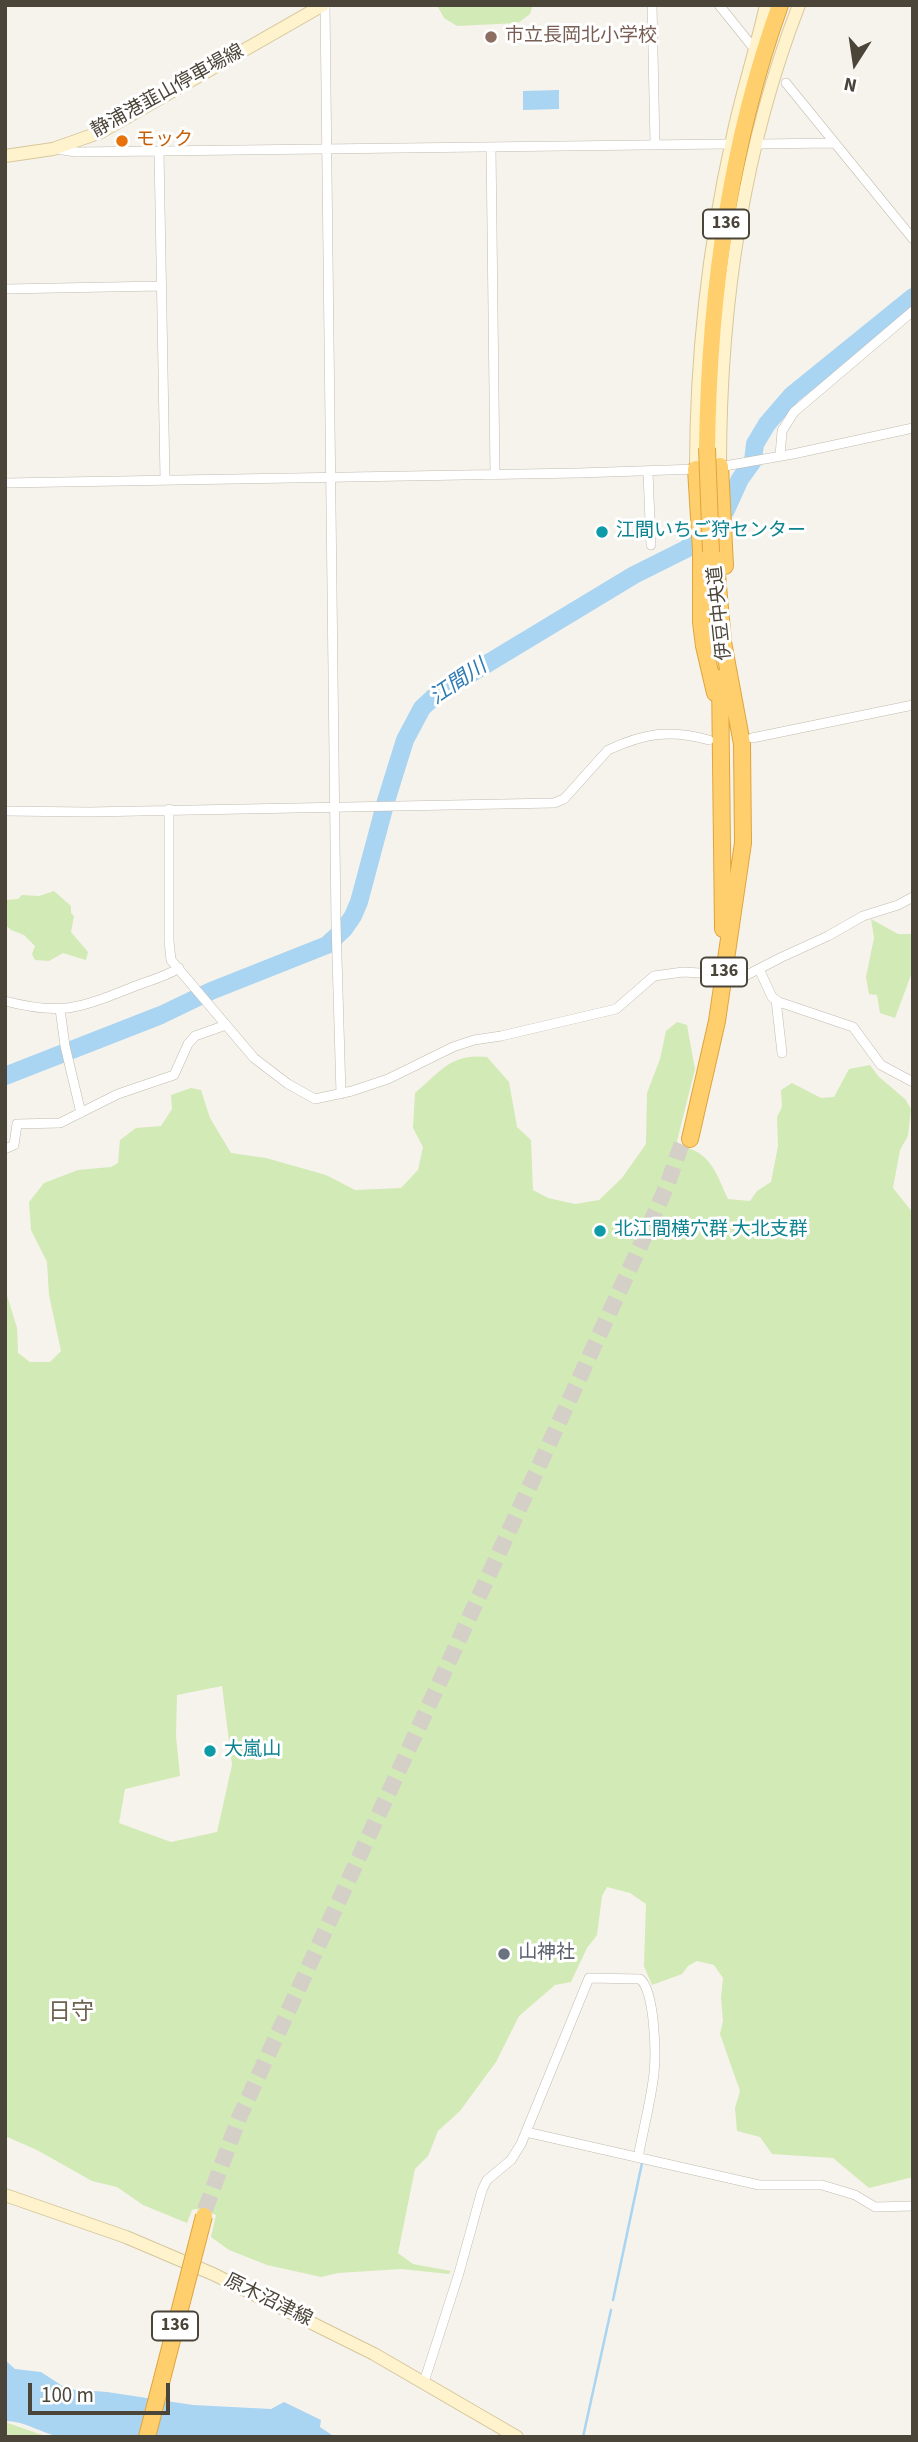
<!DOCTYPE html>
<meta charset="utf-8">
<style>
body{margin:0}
#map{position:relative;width:918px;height:2442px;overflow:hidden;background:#f6f3ec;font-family:"Source Sans 3",sans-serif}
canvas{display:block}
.frame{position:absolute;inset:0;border:7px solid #4b4439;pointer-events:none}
.north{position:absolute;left:820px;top:28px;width:70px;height:70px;-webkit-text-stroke:5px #fff;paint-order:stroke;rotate:192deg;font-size:19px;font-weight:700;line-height:28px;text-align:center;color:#4b4439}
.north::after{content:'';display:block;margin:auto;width:24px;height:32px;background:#4b4439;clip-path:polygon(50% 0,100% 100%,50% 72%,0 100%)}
.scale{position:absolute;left:28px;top:2383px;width:142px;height:32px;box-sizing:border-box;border:4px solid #4b4439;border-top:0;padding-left:9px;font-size:21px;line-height:24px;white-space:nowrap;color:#4b4439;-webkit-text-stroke:5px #fff;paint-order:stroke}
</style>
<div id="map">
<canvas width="918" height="2442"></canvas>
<div class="frame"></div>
<div class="north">N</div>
<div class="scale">100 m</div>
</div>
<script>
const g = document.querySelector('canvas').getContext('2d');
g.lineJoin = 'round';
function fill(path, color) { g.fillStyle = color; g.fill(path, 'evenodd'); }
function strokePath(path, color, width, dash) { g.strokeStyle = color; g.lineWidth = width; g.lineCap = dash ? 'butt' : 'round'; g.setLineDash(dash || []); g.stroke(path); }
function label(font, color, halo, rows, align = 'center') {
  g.font = font + ' "Source Sans 3","Noto Sans JP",sans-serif'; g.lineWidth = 6; g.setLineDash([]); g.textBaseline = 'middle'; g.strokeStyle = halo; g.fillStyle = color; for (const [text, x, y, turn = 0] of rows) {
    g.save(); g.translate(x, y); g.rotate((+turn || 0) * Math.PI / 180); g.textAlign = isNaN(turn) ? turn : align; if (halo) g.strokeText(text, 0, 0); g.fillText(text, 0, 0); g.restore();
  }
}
fill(new Path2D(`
 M437,5H533L530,14L518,23L457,26L444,18Z
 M54,891L71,906V913L74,916L71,932L88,952L86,960L63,953L49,961L35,960L32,954L35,946L24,935L11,930L5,924V900L18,899L22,895L39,896Z
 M871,919L898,934H913V974L911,975L895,1018L880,1013L877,995L869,994L866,977L874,938Z
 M677,1022L687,1025L695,1069L677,1141L680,1146C712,1152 716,1174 728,1199L750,1201L757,1191L771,1182L778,1146L777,1117L782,1107L781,1090L792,1083L821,1098L834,1097L849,1069L870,1065L878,1076L905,1099L911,1109L908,1136L900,1150L893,1188L913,1213V2177L869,2188L833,2158L772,2154L760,2137L737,2131L735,2108L740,2091L720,2034L723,2021L721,1997L723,1978L714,1965L697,1961L688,1966L682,1974L652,1985L644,1966L646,1904L630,1893L607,1887L602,1896L597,1935L587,1948L571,1982L555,1985L519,2016L496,2062L460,2111L438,2131L428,2156L415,2169L398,2253L413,2264L451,2271L449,2274L401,2269L338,2273L321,2277L267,2265L229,2250L211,2237L216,2215L196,2209L192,2210L187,2223L143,2205L117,2187L92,2181L37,2150L5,2136V1289L17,1328L18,1353L30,1362H50L61,1351L49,1295L47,1262L31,1230L29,1202L44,1183L78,1170L111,1167L118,1163L120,1140L136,1128L161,1126L172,1109L171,1095L191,1088L201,1090L210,1118L231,1153L266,1158L326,1175L355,1190L401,1188L418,1170L423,1147L413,1128L415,1093C441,1071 451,1053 487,1057L509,1082L517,1127L531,1140L533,1190L548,1198L575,1204L599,1200L622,1178L646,1144L647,1093L660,1059L666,1031ZM222,1686L232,1765L217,1832L171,1842L119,1823L125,1789L180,1776L176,1736L177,1695Z
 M5,2422L48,2437H5Z`), '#d2eab5');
fill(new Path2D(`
 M559,90V109L523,110V91Z
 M5,2360L15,2369L41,2372L67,2389L107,2392L193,2405L271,2409L284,2402L321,2420L320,2427L335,2437H62C42,2434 26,2421 5,2421Z`), '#a9d4f2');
strokePath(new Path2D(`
 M613,2300L642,2163
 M583,2437L611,2310`), '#a9d4f2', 2.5);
strokePath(new Path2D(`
 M5,1076L161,1015L211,991L327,945L344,929L353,916L359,902L386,801L405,740L422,708L437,694L634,575L686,549L712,529L726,510L740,479L753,461L755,444L767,424L792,395L913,297`), '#a9d4f2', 18);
strokePath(new Path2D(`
 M205,2210L239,2118L647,1231L668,1183L684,1137`), '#d4d0c8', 16, [16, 8]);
const street = new Path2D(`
 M325,5L336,923L341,1094
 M652,5L655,144
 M719,5L752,46
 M786,83L913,239
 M760,144L833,143
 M491,147L495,475
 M56,149L76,152L159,151L726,144
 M159,151L165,480
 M5,289L161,286
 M780,456L782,431L794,412L913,311
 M719,467L793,454L913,428
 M648,472L651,545
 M5,483L579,473L698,469
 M752,738L913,705
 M169,809V941L171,960L254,1058L288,1084L315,1099L352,1091L388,1079L453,1047L474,1040L501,1036L616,1009L654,976L683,972L700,973L714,977
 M5,811L89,812L554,803L564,799L608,750C645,733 670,729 709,740
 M759,969L772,997L779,1002L853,1027L881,1065L913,1082
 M730,979H739L782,957L828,936L863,916L898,905L913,897
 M776,1000L782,1053
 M5,1001C62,1016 80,1008 133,987C148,981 165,977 179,968
 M60,1009L65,1046L81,1113
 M5,1149L14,1145L17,1124L60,1123L118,1094L174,1075L188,1044L195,1036L226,1025
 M526,2132L759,2185H822L855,2195L875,2207L913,2206
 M424,2382L459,2273L482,2190L487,2180L511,2160L521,2144L589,1978L640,1979C655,1991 656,2054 654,2073C651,2101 643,2130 638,2158`);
const secondary = new Path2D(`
 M5,156L53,149L101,132L323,5
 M720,466C720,309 742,152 799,5
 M696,469C696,358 708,249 732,140C741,95 756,50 766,5
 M5,2195L126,2237L213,2274L374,2354L517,2437`);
const highway = new Path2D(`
 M707,448C709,298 729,147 780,5
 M720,466L725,566
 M696,469L701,550V622L704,646L715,693
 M720,678L723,929
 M690,1139L717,1021L743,843L742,744L723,642L715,552`);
strokePath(street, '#c2bbae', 10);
strokePath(secondary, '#d6c79b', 14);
strokePath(highway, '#e0a43c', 18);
strokePath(street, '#fff', 9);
strokePath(secondary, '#fff3cd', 12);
strokePath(highway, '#ffcf6e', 16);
const highwayBridge = new Path2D(`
 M707,448L711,552
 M147,2437L204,2216`);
strokePath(highwayBridge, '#e0a43c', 18, []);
strokePath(highwayBridge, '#ffcf6e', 16);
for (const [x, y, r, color] of [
 [491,37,7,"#8d6e63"],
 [122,141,7,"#e8710a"],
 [602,532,7,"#0f9aa8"],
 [600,1231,7,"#0f9aa8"],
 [210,1751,7,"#0f9aa8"],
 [504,1954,7,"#6b7280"]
]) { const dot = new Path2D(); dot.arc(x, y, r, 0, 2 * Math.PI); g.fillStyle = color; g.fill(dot); strokePath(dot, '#fff', 2.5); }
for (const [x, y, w] of [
 [726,224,46],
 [724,972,46],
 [175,2326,46]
]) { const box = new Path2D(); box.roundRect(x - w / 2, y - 14.5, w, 29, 5); g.fillStyle = '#fff'; g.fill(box); strokePath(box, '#4b4439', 2); }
label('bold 18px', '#4b4439', null, [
 ["136",726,224],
 ["136",724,972],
 ["136",175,2326]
]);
label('19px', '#785e54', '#fff', [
 ["市立長岡北小学校",505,37]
], 'left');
label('19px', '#4b4439', '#fff', [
 ["静浦港韮山停車場線",168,92,-29],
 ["伊豆中央道",721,613,-96],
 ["原木沼津線",268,2301,26]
]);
label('19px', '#c56008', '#fff', [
 ["モック",136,141]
], 'left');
label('19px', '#0d838f', '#fff', [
 ["江間いちご狩センター",616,532],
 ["北江間横穴群 大北支群",614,1231],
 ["大嵐山",224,1751]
], 'left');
label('19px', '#5b616d', '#fff', [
 ["山神社",518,1954]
], 'left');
label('italic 21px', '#2e7ab2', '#fff', [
 ["江間川",459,683,-34]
]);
label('23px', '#6e6250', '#fff', [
 ["日守",71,2014]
]);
</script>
